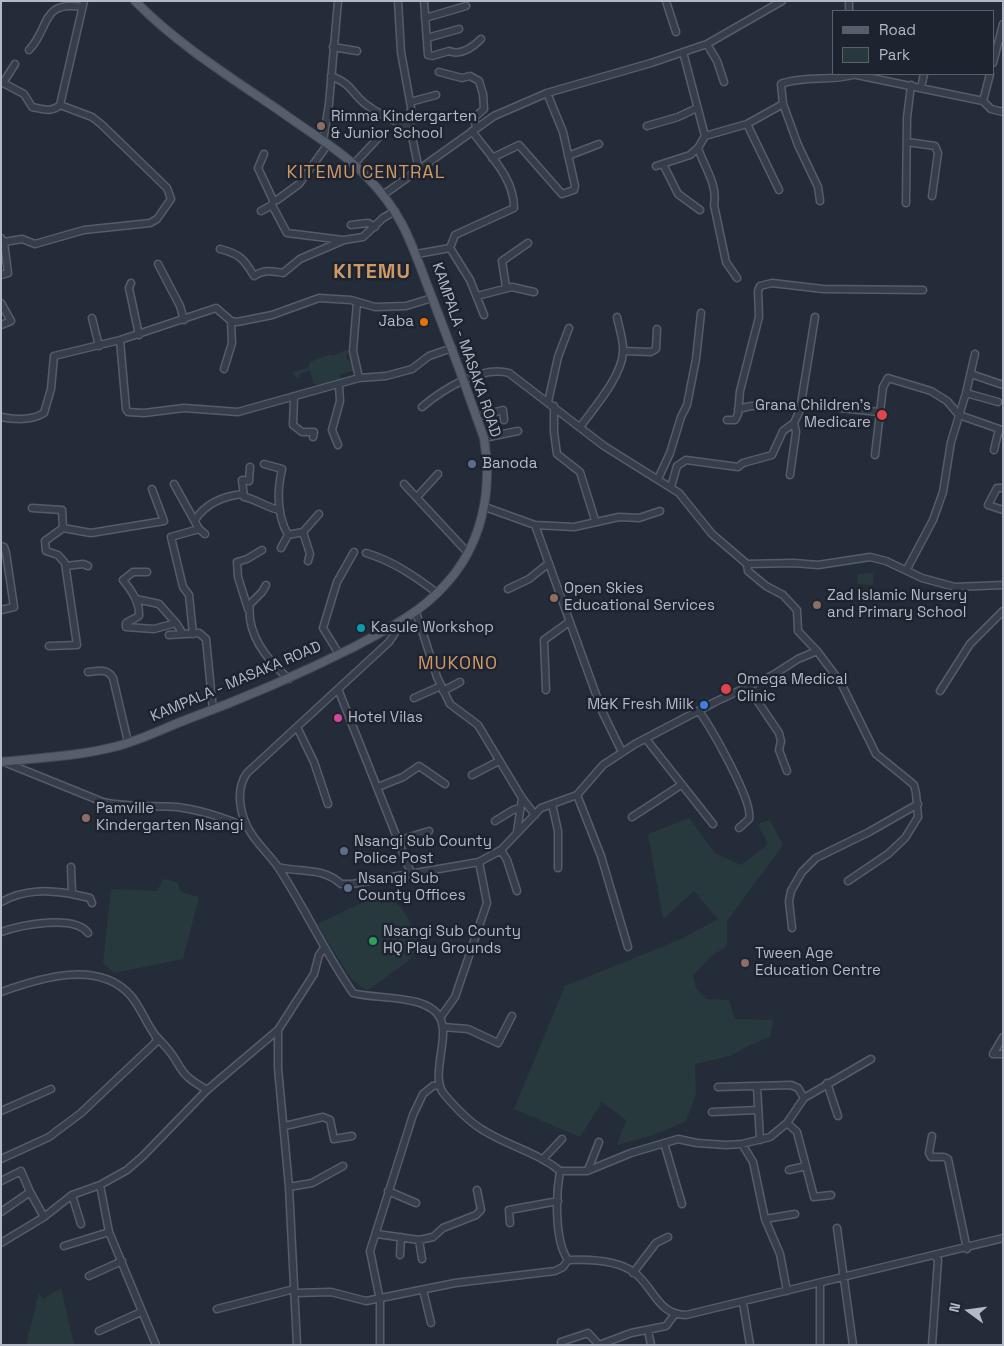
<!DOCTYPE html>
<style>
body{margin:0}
#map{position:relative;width:1004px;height:1346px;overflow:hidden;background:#242c3a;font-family:"Space Grotesk",sans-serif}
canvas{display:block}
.frame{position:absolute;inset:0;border:2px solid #b3b9c6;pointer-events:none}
.legend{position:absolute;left:832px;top:10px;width:162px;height:65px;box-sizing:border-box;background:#1d232f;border:1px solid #595f6b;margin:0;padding:6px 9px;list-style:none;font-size:15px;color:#b3b9c6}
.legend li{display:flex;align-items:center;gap:10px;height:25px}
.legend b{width:25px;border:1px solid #595f6b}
.north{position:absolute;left:944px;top:1286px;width:50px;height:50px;-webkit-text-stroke:4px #1d232f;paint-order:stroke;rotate:284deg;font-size:14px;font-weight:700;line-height:20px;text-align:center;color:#b3b9c6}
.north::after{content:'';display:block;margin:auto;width:18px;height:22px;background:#b3b9c6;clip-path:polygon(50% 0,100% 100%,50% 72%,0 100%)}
</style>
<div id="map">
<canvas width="1004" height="1346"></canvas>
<div class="frame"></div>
<ul class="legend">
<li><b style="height:6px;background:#565d6b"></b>Road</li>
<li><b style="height:14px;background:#27393c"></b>Park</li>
</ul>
<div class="north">N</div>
</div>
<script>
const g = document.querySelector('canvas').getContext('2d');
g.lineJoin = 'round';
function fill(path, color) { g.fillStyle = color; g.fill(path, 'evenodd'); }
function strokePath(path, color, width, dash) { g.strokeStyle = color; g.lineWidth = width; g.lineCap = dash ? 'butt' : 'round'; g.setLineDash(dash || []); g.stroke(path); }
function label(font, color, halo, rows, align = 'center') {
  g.font = font + ' "Space Grotesk",sans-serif'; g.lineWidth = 5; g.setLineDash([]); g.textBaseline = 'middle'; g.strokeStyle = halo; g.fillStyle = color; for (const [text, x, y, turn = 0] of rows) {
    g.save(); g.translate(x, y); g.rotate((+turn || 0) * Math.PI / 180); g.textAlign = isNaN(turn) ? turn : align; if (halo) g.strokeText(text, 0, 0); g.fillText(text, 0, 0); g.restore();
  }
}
fill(new Path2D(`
 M345,350L351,351L346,355L347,360L354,361L356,370L340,374L341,382L320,387L313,383L310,370L300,374L299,378L295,377L293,372L308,368L310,362L330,354L333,356Z
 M874,573L873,585L857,584L858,574Z
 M689,818L715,853L741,865L768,844L758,824L770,820L783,845L727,921V946L710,957L693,976L696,988L706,999L729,1000L735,1019L773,1020L770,1037L748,1046L730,1056L695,1064L696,1094L686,1121L654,1135L617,1145L626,1120L602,1102L580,1137L514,1109L565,986L681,939L718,919L694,891L663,919L648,834Z
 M163,879L177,882L181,892L199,897L183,959L114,973L103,963L111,889L157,891Z
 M383,893C401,901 413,926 420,944L408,961L367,991L351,979L317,924Z
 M61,1288L74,1345H26L39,1293L43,1299Z`), '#27393c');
const minor = new Path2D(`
 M398,1L401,52L411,107L410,127L419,170
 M424,1L428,55L432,56L449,51C461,56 473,47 481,39
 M666,1L676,32
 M849,1V11
 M425,18L466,6
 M427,38L459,29
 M707,44L717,61L724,82
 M333,47L357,51
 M29,50C50,28 41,0 82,7
 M683,52L705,136L698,148C704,167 718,184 714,205L726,262L737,278
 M993,63L1003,24
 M439,72L462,78L470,76L479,81L483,94L484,109L474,118L476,128
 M852,74L983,101
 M990,74L983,101L991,109L1003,112
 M331,76C353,85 349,90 364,103C378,114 393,121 410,127
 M1,82L24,94L32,107C43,109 51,113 60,105
 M3,83L15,64
 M921,88L924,74
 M410,102L436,95
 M783,104L781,84L783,83C807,76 830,81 853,75
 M747,124L779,190
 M647,126L678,117L697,108
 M705,136L747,124L783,104L798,145L818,187L820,201
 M323,141L329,104L338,1
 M907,142L935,146L938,153L932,196
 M264,154L258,168L273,200H277L299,184L328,144
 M568,156L599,144
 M492,158L519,145L562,194L574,190L575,186L563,132L547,93
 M663,164L678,194L700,210
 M353,165L379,137
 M656,166L690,155L698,148
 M383,195L494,116L547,93L651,63L707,44L782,1
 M273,200L272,205L287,233L343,240
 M906,203L907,118L911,85
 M261,211L272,205
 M351,225L368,223L375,227
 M1,238L4,242L22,239L35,244L84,230L150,223L157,219L171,199L167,188L101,124L92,117L60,105L84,1
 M450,248L470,280L484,315
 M220,249C240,254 244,259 254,276C265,269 271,271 283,273L300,259L344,240L363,237L383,218L395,211
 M417,254L450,248L455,235L514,208C514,177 489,155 472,131
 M158,264L180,306L184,320
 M1,275L8,273L4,242
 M131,283L129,288L139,335
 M506,287L502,261L528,243
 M477,296L512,287L534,292
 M1,303L11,321L1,325
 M92,318L99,346
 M120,340L126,409L128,412L144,413L184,408L238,412L359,378L353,351L357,302
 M624,351L651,352L656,349L657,329
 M224,369L232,343L231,321
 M971,374L1003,385
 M359,378L386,376L412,369L429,356L452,348
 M966,393L998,402
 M294,397L293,425L302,432H314L313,437
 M548,402L558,357L569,328
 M801,404L879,412
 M554,406V432L557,454L580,472L595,520
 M422,407C442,390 481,365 509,373L604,446L679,493L712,534L747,564L794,563L818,565L870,557L886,561L922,578L955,587L1003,585
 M738,409L751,406H765
 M1,417C16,420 31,421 44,413L51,389L54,356L120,340L216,308L231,321L237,322L272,315L319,298L351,300L375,307L406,306L432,298
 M477,417L503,410L504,420
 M727,420H735L738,414L740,391L759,317L758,291L760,286L772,283L823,289L923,290
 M580,427C594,408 622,376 623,352C624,341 619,328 617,317
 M484,438L518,431
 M338,445L332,430L340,401L339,385
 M994,450L999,429
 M875,455L883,387L888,378L931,391L947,401L959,415L1002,430
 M264,464L282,469C277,491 277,515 288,535
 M250,467L249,481L242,480L244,497C257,499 266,508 280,510
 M790,475L796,432L794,423
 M658,479L670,453L681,417L687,405L696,359L701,313
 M174,484L199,529L205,534
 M404,484L468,553
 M671,487L677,466L686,460L738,467L743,463L772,455L783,431L794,423L800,410L815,317
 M1003,488H997L988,505L1003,510
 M417,497L438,474
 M485,507L535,525L602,711L622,752
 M32,508L62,510L63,528L45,541L46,551L58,555L65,563L77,645L49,646
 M195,520C206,503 223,496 243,494
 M535,525L574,527L619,517L639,518L660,511
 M63,528L91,533L164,521L152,489
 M303,532L310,554L308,561
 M1,546L4,547L6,553L14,607L1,610
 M281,548L288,535L303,532L319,514
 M366,553C393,561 416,577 437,593
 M747,564L748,571L766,586L783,595L797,610L798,631L817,651L841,683L876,754L907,779L914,785L916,793L918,817L905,838L888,854L848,881
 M66,566L83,564L88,566
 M907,569L933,520L943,492L951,442L966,393L975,354
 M266,585L262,592L250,604C246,635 267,660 289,679
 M508,589L529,579L549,563
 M136,599L159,604L176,623
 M248,609L238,577L237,562L247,559L262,550
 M416,612L437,677L450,704L478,725L522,798L535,815
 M402,622L389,642L247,773C236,788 239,811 248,828C255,842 269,854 278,867C305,908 325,953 353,993C376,1000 430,993 441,1020C449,1040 430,1077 444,1094C455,1107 469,1122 483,1130C508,1146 537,1152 560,1171C556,1194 554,1240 568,1260C588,1259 618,1260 635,1273C654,1288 658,1315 686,1315L1003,1238
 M126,627V623L139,616C140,602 131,590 123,580L133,572H147
 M126,627L154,629L176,623L183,634
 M193,634L189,595L183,587L171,537L199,529
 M169,635L199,633L206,639L213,710
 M339,654L323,628L337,582L354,552
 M88,672C99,671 107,668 113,678L128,742
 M748,687L779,733L781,741L779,750L787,771
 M338,689L411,873
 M546,690L544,640L569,622
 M443,691L460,682
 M940,691L970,644L1003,611
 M414,698L441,686
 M699,711C711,728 754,802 749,819L739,828
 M297,727L314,762L328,804
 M646,739L713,824
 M4,762L103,802C128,808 152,805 177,807C202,810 225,818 248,828
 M472,775L499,761
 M378,787L403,777L419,766L445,784
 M577,795L601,856L628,947
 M552,804L558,831V868
 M632,817L681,785
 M495,821L513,810L520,808
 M517,832L522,798
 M397,841L429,831
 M501,850L507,860L517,891
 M278,867C302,873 323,867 341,884H352L479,862
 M72,894L90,898L92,903
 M1,902C25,889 47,890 72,894L71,867
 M792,928L789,901L791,891L802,872L816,858L869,832L918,804
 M1,932C21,925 75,914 88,933
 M1,992C40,978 99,959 131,996C141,1008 146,1023 155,1035C160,1041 166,1046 170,1052C177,1060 180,1071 188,1077C193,1082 201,1086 207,1090L278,1030L314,974L319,955L324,948
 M440,1018L455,997L487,903L479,862L501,850L541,808L577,795L603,765L635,744L717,701L773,675L798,659L817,651
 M443,1027L468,1029L498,1043L512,1016
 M278,1030V1068L289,1187L297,1345
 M993,1054L1003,1037
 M993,1054H1003
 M827,1083L838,1116
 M718,1087L791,1085L798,1088L804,1098
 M757,1087L760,1140
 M1,1111L51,1089
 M712,1112L758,1110
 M787,1123L797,1132L814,1197L831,1195
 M285,1126L323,1117L330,1120L334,1139L352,1136
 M932,1136L929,1153L931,1157H944L948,1159L967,1249
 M664,1143L682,1204
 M742,1144L753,1162L765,1219L780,1254L787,1291
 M1,1159L49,1137L81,1113L154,1044L157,1040L155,1035
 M543,1159L562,1139
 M588,1170L599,1142
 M789,1170L806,1166
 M560,1171H587L631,1153L678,1139L697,1143L726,1145L742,1144L770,1137L787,1123L804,1098L871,1059
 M1,1181L21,1171L30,1192L44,1217
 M100,1185L109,1232L156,1345
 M289,1187L312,1183L343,1166
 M388,1191L416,1203
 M72,1195L81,1224
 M1,1212L30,1192
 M765,1219L795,1214
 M510,1223L509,1210L558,1201
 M837,1228L853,1345
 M377,1234L419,1240L433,1237L443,1228L476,1215L481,1210L477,1190
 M419,1240L422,1259
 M1,1243L44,1217L72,1195L100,1185L127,1170L143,1156L207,1090
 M64,1246L109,1232
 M400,1255L401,1237
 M633,1273L656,1243L668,1237
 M89,1276L122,1261
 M820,1283V1345
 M423,1290L431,1323
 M295,1293L331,1292L366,1301L455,1283L555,1271L563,1267L568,1260
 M743,1303L750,1345
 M217,1309L294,1289
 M648,1330L651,1345
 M99,1331L141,1312
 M561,1342L588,1333L599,1345L631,1333L666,1326L675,1314
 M380,1345V1300L370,1251L413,1115L423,1094L433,1086L439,1085
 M932,1345L938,1260L935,1256`);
const major = new Path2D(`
 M1,762C38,758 78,756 114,747C139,741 164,728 188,719C245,698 300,674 354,647C387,629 419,614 444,586C482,546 493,491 484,438C468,392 451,346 433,300C413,250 407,218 367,177C342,151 309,132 280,111C230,77 177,44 135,1`);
strokePath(minor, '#565c68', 9);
strokePath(major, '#414753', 10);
strokePath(minor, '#373e4b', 6);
strokePath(major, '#565d6b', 8);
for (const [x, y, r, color] of [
 [321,126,5,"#8d6e63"],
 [424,322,5,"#e8710a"],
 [882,415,6,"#e0444e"],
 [472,464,5,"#5c6f8a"],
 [554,598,5,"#8d6e63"],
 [817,605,5,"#8d6e63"],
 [361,628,5,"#0f9aa8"],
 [726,689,6,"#e0444e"],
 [704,705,5,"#3f7fe0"],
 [338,718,5,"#d1479c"],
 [86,818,5,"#8d6e63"],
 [344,851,5,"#5c6f8a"],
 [348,888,5,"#5c6f8a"],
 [373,941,5,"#2e9e5b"],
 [745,963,5,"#8d6e63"]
]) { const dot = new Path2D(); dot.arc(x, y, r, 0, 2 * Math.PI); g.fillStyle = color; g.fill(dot); strokePath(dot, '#1d232f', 2); }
label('15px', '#b3b9c6', '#1d232f', [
 ["Rimma Kindergarten",331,117],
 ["& Junior School",331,134],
 ["Jaba",414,322,"right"],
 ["Grana Children's",871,406,"right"],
 ["Medicare",871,423,"right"],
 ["Banoda",482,464],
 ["Open Skies",564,589],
 ["Educational Services",564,606],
 ["Zad Islamic Nursery",827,596],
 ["and Primary School",827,613],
 ["Kasule Workshop",371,628],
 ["Omega Medical",737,680],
 ["Clinic",737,697],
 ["M&K Fresh Milk",694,705,"right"],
 ["Hotel Vilas",348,718],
 ["Pamville",96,809],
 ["Kindergarten Nsangi",96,826],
 ["Nsangi Sub County",354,842],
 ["Police Post",354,859],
 ["Nsangi Sub",358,879],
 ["County Offices",358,896],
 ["Nsangi Sub County",383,932],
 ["HQ Play Grounds",383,949],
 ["Tween Age",755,954],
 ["Education Centre",755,971]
], 'left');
label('15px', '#b3b9c6', '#1d232f', [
 ["KAMPALA - MASAKA ROAD",466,350,71],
 ["KAMPALA - MASAKA ROAD",236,682,-23]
]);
g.letterSpacing = '1px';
label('18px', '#ce9966', '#1d232f', [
 ["KITEMU CENTRAL",366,173],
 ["MUKONO",458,664]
]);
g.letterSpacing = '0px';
g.letterSpacing = '1px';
label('bold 20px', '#ce9966', '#1d232f', [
 ["KITEMU",372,273]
]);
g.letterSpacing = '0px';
</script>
